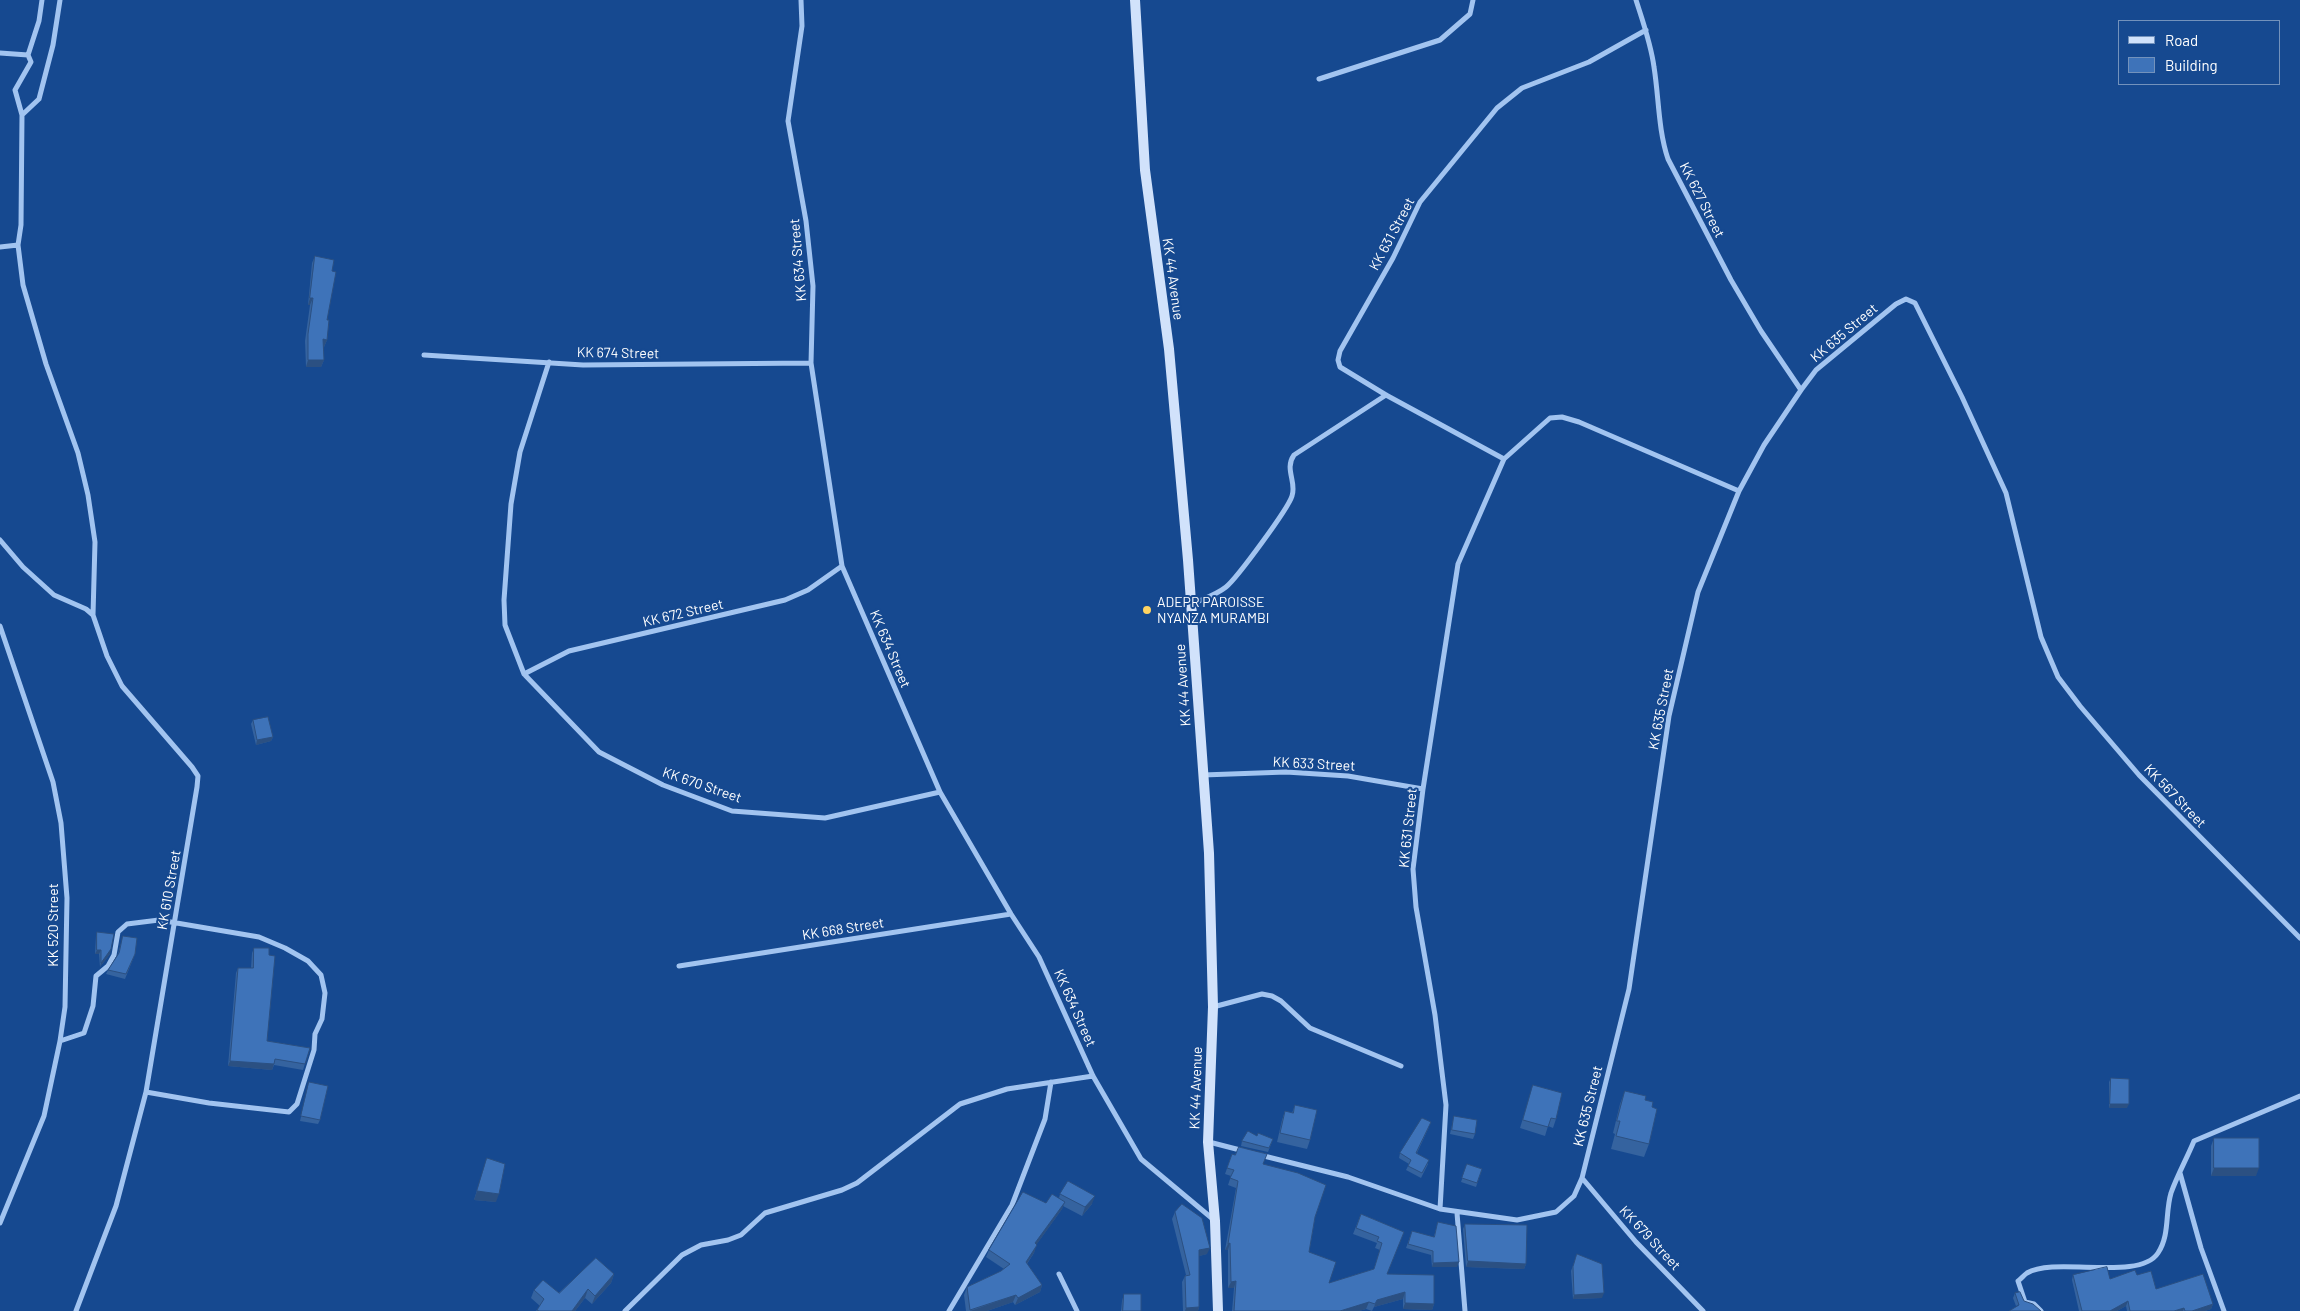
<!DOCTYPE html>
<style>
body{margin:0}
#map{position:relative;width:2300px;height:1311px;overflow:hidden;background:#164990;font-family:Barlow,sans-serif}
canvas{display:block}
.legend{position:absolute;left:2118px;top:20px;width:162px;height:65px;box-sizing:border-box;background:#164990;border:1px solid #7392bc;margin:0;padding:6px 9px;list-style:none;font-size:15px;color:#fff}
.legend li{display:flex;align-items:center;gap:10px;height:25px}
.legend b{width:25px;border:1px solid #7392bc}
</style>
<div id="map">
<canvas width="2300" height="1311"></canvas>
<ul class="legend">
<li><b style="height:6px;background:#d1e2fb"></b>Road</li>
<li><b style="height:14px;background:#3e73b9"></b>Building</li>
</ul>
</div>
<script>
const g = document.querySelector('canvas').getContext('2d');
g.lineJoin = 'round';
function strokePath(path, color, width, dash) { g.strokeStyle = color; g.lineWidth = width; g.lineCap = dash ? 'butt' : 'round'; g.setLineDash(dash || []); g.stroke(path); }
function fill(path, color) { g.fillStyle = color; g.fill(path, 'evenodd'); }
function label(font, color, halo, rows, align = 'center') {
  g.font = font + ' Barlow,sans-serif'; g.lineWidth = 4; g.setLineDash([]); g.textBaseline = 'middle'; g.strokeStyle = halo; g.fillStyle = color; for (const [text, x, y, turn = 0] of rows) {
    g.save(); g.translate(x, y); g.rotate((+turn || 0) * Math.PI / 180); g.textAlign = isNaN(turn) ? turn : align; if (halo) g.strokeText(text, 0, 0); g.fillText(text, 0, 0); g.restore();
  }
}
strokePath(new Path2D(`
 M60,0L53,45L39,99L22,115L21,225L18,245L23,285L46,364L78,453L88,495L95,542L93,615
 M801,0L802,26L788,121L806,221L813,286L811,363L842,566L940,792L1011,914L1039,957L1093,1076L1141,1159L1214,1220
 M1636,0C1643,22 1651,44 1654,67C1659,98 1658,129 1668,159L1731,280L1761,331L1801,390
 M0,53L28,55L31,62L15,90L22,115
 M28,55L39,21L42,0
 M1319,79L1440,40L1470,14L1473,0
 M0,247L18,245
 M424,355L583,365L811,363
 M549,362L520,452L511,504L504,600L505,625L524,674L599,752L663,785L732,811L825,818L940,792
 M1504,459L1386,395L1340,367L1338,360L1340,351L1393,258L1420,202L1497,108L1522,88L1589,62L1646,30
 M0,540L23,567L54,595L86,609L93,615L107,656L122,686L192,767L198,776L197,787L146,1092L116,1206L76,1311
 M1192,604C1203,599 1216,595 1226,587C1237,578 1288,509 1292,496C1297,482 1284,469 1294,455L1386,395
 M0,626L53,782L61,823L67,898L65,1007L60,1041L44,1116L0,1223
 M524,674L569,651L785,600L808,590L842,566
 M1203,775L1286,772L1348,776L1423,789
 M679,966L1011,914
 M1213,1007L1262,994L1272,996L1281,1001L1310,1028L1401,1066
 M60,1041L84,1033L93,1006L96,976L108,966L114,955L118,932L127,924L159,920L259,937L285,948L308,961L321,975L325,993L322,1019L315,1034L314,1050L297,1104L289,1112L209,1103L146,1092
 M1209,1142L1244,1151
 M1260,1155L1348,1177L1440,1209L1517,1220L1556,1212L1574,1196L1582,1178L1629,989L1669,716L1698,592L1739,491L1764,445L1801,390L1816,370L1896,304L1906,299L1915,303L1962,397L2006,493L2041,637L2058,677L2080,706L2139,775L2300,938
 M2180,1173L2201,1248L2224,1311
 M1582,1178L1636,1242L1703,1311
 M1440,1209L1446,1105L1435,1015L1416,907L1413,869L1423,789L1458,564L1504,459L1550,418L1562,417L1579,422L1739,491
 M1457,1213L1465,1311
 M1059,1274L1077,1311
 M625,1311L682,1255L701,1245L728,1240L741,1235L765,1213L842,1190L857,1183L960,1104L1007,1089L1093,1076
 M949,1311L1012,1205L1045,1119L1051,1082
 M2041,1311L2034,1304L2025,1302L2018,1281C2021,1279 2024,1275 2027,1273C2055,1256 2139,1282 2158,1253C2170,1235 2165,1213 2171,1193C2177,1176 2187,1158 2194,1141L2300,1096`), '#a2c4f0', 5);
strokePath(new Path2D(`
 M1135,0L1145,170L1169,349L1188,560L1209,853L1213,1007L1208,1142L1215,1221L1218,1311`), '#d1e2fb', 10);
fill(new Path2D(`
 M315,256L332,271L327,320V340L324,347H323L324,360L321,367H306L305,341L310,305H308L312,263Z
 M253,720L273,737L271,741L256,745L251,724Z
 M97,932L110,954L100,967L99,954H95L96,936Z
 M123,936L135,954L125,979L106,974L108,970L118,954Z
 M254,948L267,1041L310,1048L303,1070L274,1065L272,1070L228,1066L236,973L238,968H251L252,953Z
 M2111,1078L2127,1108H2109V1082Z
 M309,1082L320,1120L318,1124L300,1121Z
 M1533,1085L1556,1119L1553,1128L1548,1126L1545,1136L1520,1128Z
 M1625,1091L1645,1100L1652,1107L1649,1144L1644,1157L1611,1149L1615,1134L1613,1133L1620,1104Z
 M1295,1105L1310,1140L1307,1149L1277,1142L1282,1120L1285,1111L1292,1113Z
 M1454,1116L1475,1134L1473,1139L1450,1134Z
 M1429,1127L1417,1153L1428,1164L1421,1178L1406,1170L1409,1164L1399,1158L1400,1153Z
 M1257,1136L1273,1139L1268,1152L1241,1146L1242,1141Z
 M2214,1138L2256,1176H2211V1146Z
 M1232,1154L1263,1164L1315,1217L1309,1252L1329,1283L1374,1269L1380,1250L1375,1248L1377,1243L1353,1234L1361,1214L1404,1232L1387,1274L1434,1304L1432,1310L1403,1309V1299L1374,1307L1372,1311L1366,1309L1359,1311H1232L1234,1288H1228V1250H1225L1236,1188L1228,1185L1231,1176L1225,1174Z
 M487,1158L496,1202L474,1200Z
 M1467,1164L1482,1169L1476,1187L1461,1182Z
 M1060,1194L1092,1204L1082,1216L1063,1206L1062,1209L1036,1245L1034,1253L1027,1264L1042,1285L1040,1292L1015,1305L1013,1302L987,1311H966L964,1295L967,1287L1001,1271L1004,1269L986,1257L989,1250L1046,1203L1059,1198Z
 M1175,1212L1207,1254L1199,1256V1307L1198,1311H1183L1182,1282L1185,1276L1186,1275L1172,1219Z
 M1438,1222L1457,1267H1432L1431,1255L1406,1248L1412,1231L1434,1237Z
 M1465,1224L1526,1264L1524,1269L1466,1267L1463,1229Z
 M1577,1254L1602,1298L1573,1299L1571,1271Z
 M614,1274L611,1283L592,1304L585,1298L575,1311H536L540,1306L531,1298L534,1290L559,1293Z
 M2073,1275L2110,1279L2137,1275L2156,1289L2213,1304L2211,1309L2205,1311H2127L2126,1306L2117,1311H2079L2072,1280Z
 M2015,1293L2024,1301L2016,1306L2013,1298Z
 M1124,1294L1141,1311H1121L1122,1301Z`), '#35639f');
fill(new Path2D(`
 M310,298H313L310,305H308Z
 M323,339L327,340L324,347L321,346Z
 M308,360H324L321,367H306Z
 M273,737L271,741L256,745L257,740Z
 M111,949L110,954L100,967L101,963Z
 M97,950H101L99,954H95Z
 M230,1061L274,1064L272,1070L228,1066Z
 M2110,1104H2129L2127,1108H2109Z
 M2214,1168H2259L2256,1176H2211Z
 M477,1191L499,1194L496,1202L474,1200Z
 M1095,1196L1092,1204L1082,1216L1085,1207Z
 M1065,1202L1062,1209L1032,1251L1035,1243Z
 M1230,1243L1228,1250H1225L1228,1244Z
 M1037,1245L1034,1253L1023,1269L1026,1262Z
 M1210,1248L1207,1254L1196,1257L1199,1250Z
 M1468,1261L1526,1264L1524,1269L1466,1267Z
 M1459,1262L1457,1267H1432L1433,1263Z
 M614,1274L611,1283L592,1304L595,1296Z
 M1236,1281L1234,1288H1228L1231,1282Z
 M1042,1285L1040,1292L1015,1305L1018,1298Z
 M588,1289L585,1298L575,1311H572Z
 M1405,1292L1403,1299L1374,1307L1377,1300Z
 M1604,1293L1602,1298L1573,1299L1574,1295Z
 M1016,1295L1013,1302L987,1311H970Z
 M2128,1301L2126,1306L2117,1311H2110Z
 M1369,1302L1366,1309L1359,1311H1340Z
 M1405,1303L1434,1304L1432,1310L1403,1309Z
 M2213,1304L2211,1309L2205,1311H2192Z
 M1199,1307L1198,1311H1185L1186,1308Z
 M2184,1308L2183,1311H2174Z`), '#2b5082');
const building = new Path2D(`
 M315,256L334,260L332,271L336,272L327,320H329L327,340L323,339L324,360H308V334L313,298H310Z
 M268,717L273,737L257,740L253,720Z
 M97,932L114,934L111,949L101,963V950H97Z
 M123,936L137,938L135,954L126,974L108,970L119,953Z
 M254,948H269V955L275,956L267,1041L310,1048L305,1064L275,1059L274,1064L230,1061L238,968H253Z
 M2111,1078L2129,1079V1104H2110Z
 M309,1082L328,1086L320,1120L301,1116Z
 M1533,1085L1562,1093L1556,1119L1551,1118L1548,1127L1523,1120Z
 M1625,1091L1646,1096L1645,1100L1653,1102L1652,1107L1657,1109L1649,1144L1616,1136L1620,1121H1617Z
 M1295,1105L1317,1110L1310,1140L1280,1133L1285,1111L1293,1113Z
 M1454,1116L1477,1120L1475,1134L1452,1130Z
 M1422,1118L1431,1122L1416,1153L1429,1160L1422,1173L1408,1166L1411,1160L1400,1153Z
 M1248,1131L1257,1136L1258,1133L1273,1139L1269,1148L1242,1141Z
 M2214,1138H2259V1168H2214Z
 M1239,1147L1267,1154L1263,1164L1298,1173L1326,1185L1315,1217L1309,1252L1336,1262L1329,1283L1374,1269L1382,1243L1377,1241L1379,1237L1356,1228L1361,1214L1404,1232L1387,1274L1434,1275V1304L1405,1303V1292L1377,1300L1375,1304L1369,1302L1340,1311H1234L1236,1281L1231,1282L1230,1243L1228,1244L1238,1181L1230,1178L1234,1170L1227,1168L1232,1154L1235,1155Z
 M487,1158L505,1164L499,1194L477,1191Z
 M1467,1164L1482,1169L1477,1183L1462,1178Z
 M1068,1181L1095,1196L1085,1207L1060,1194Z
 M1023,1192L1046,1203L1052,1194L1065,1202L1035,1243L1037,1245L1026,1262L1042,1285L1018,1298L1016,1295L970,1310L967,1287L1001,1271L1010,1264L989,1250Z
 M1182,1204L1202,1218L1210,1248L1199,1250V1307L1186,1308L1185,1276L1190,1275L1175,1212Z
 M1438,1222L1456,1226L1459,1262L1433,1263V1251L1408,1244L1412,1231L1434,1237Z
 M1465,1224L1527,1225L1526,1264L1468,1261Z
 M1577,1254L1602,1264L1604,1293L1574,1295L1573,1267Z
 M596,1258L614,1274L595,1296L588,1289L572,1311H539L537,1310L544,1299L534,1290L543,1280L559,1293Z
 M2107,1267L2110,1279L2135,1270L2137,1275L2151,1271L2156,1289L2203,1274L2213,1304L2192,1311H2185L2184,1308L2174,1311H2130L2128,1301L2110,1311H2082L2073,1275Z
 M2020,1292L2024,1301L2033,1304L2041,1311H2009L2019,1305L2015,1293Z
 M1124,1294H1141V1311H1123Z`);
fill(building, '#3e73b9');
strokePath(building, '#2b5082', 1);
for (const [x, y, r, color] of [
 [1147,610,5,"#ffd462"]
]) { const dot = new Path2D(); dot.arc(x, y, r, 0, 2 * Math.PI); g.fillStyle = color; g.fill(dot); strokePath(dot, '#164990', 2); }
label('14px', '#fff', '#164990', [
 ["KK 627 Street",1702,200,63],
 ["KK 631 Street",1392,234,-62],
 ["KK 634 Street",798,260,-95],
 ["KK 44 Avenue",1173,279,82],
 ["KK 635 Street",1844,333,-40],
 ["KK 674 Street",618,353,1],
 ["KK 672 Street",683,613,-13],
 ["KK 634 Street",890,649,67],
 ["KK 44 Avenue",1183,685,-94],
 ["KK 635 Street",1661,709,-79],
 ["KK 633 Street",1314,764,3],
 ["KK 670 Street",702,785,19],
 ["KK 567 Street",2175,796,46],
 ["KK 631 Street",1408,828,-84],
 ["KK 610 Street",169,890,-80],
 ["KK 520 Street",53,925,-90],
 ["KK 668 Street",843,929,-9],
 ["KK 634 Street",1075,1008,66],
 ["KK 44 Avenue",1196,1088,-88],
 ["KK 635 Street",1588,1106,-76],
 ["KK 679 Street",1650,1238,47]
]);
label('14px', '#fff', '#164990', [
 ["ADEPR PAROISSE",1157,602],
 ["NYANZA MURAMBI",1157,618]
], 'left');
</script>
